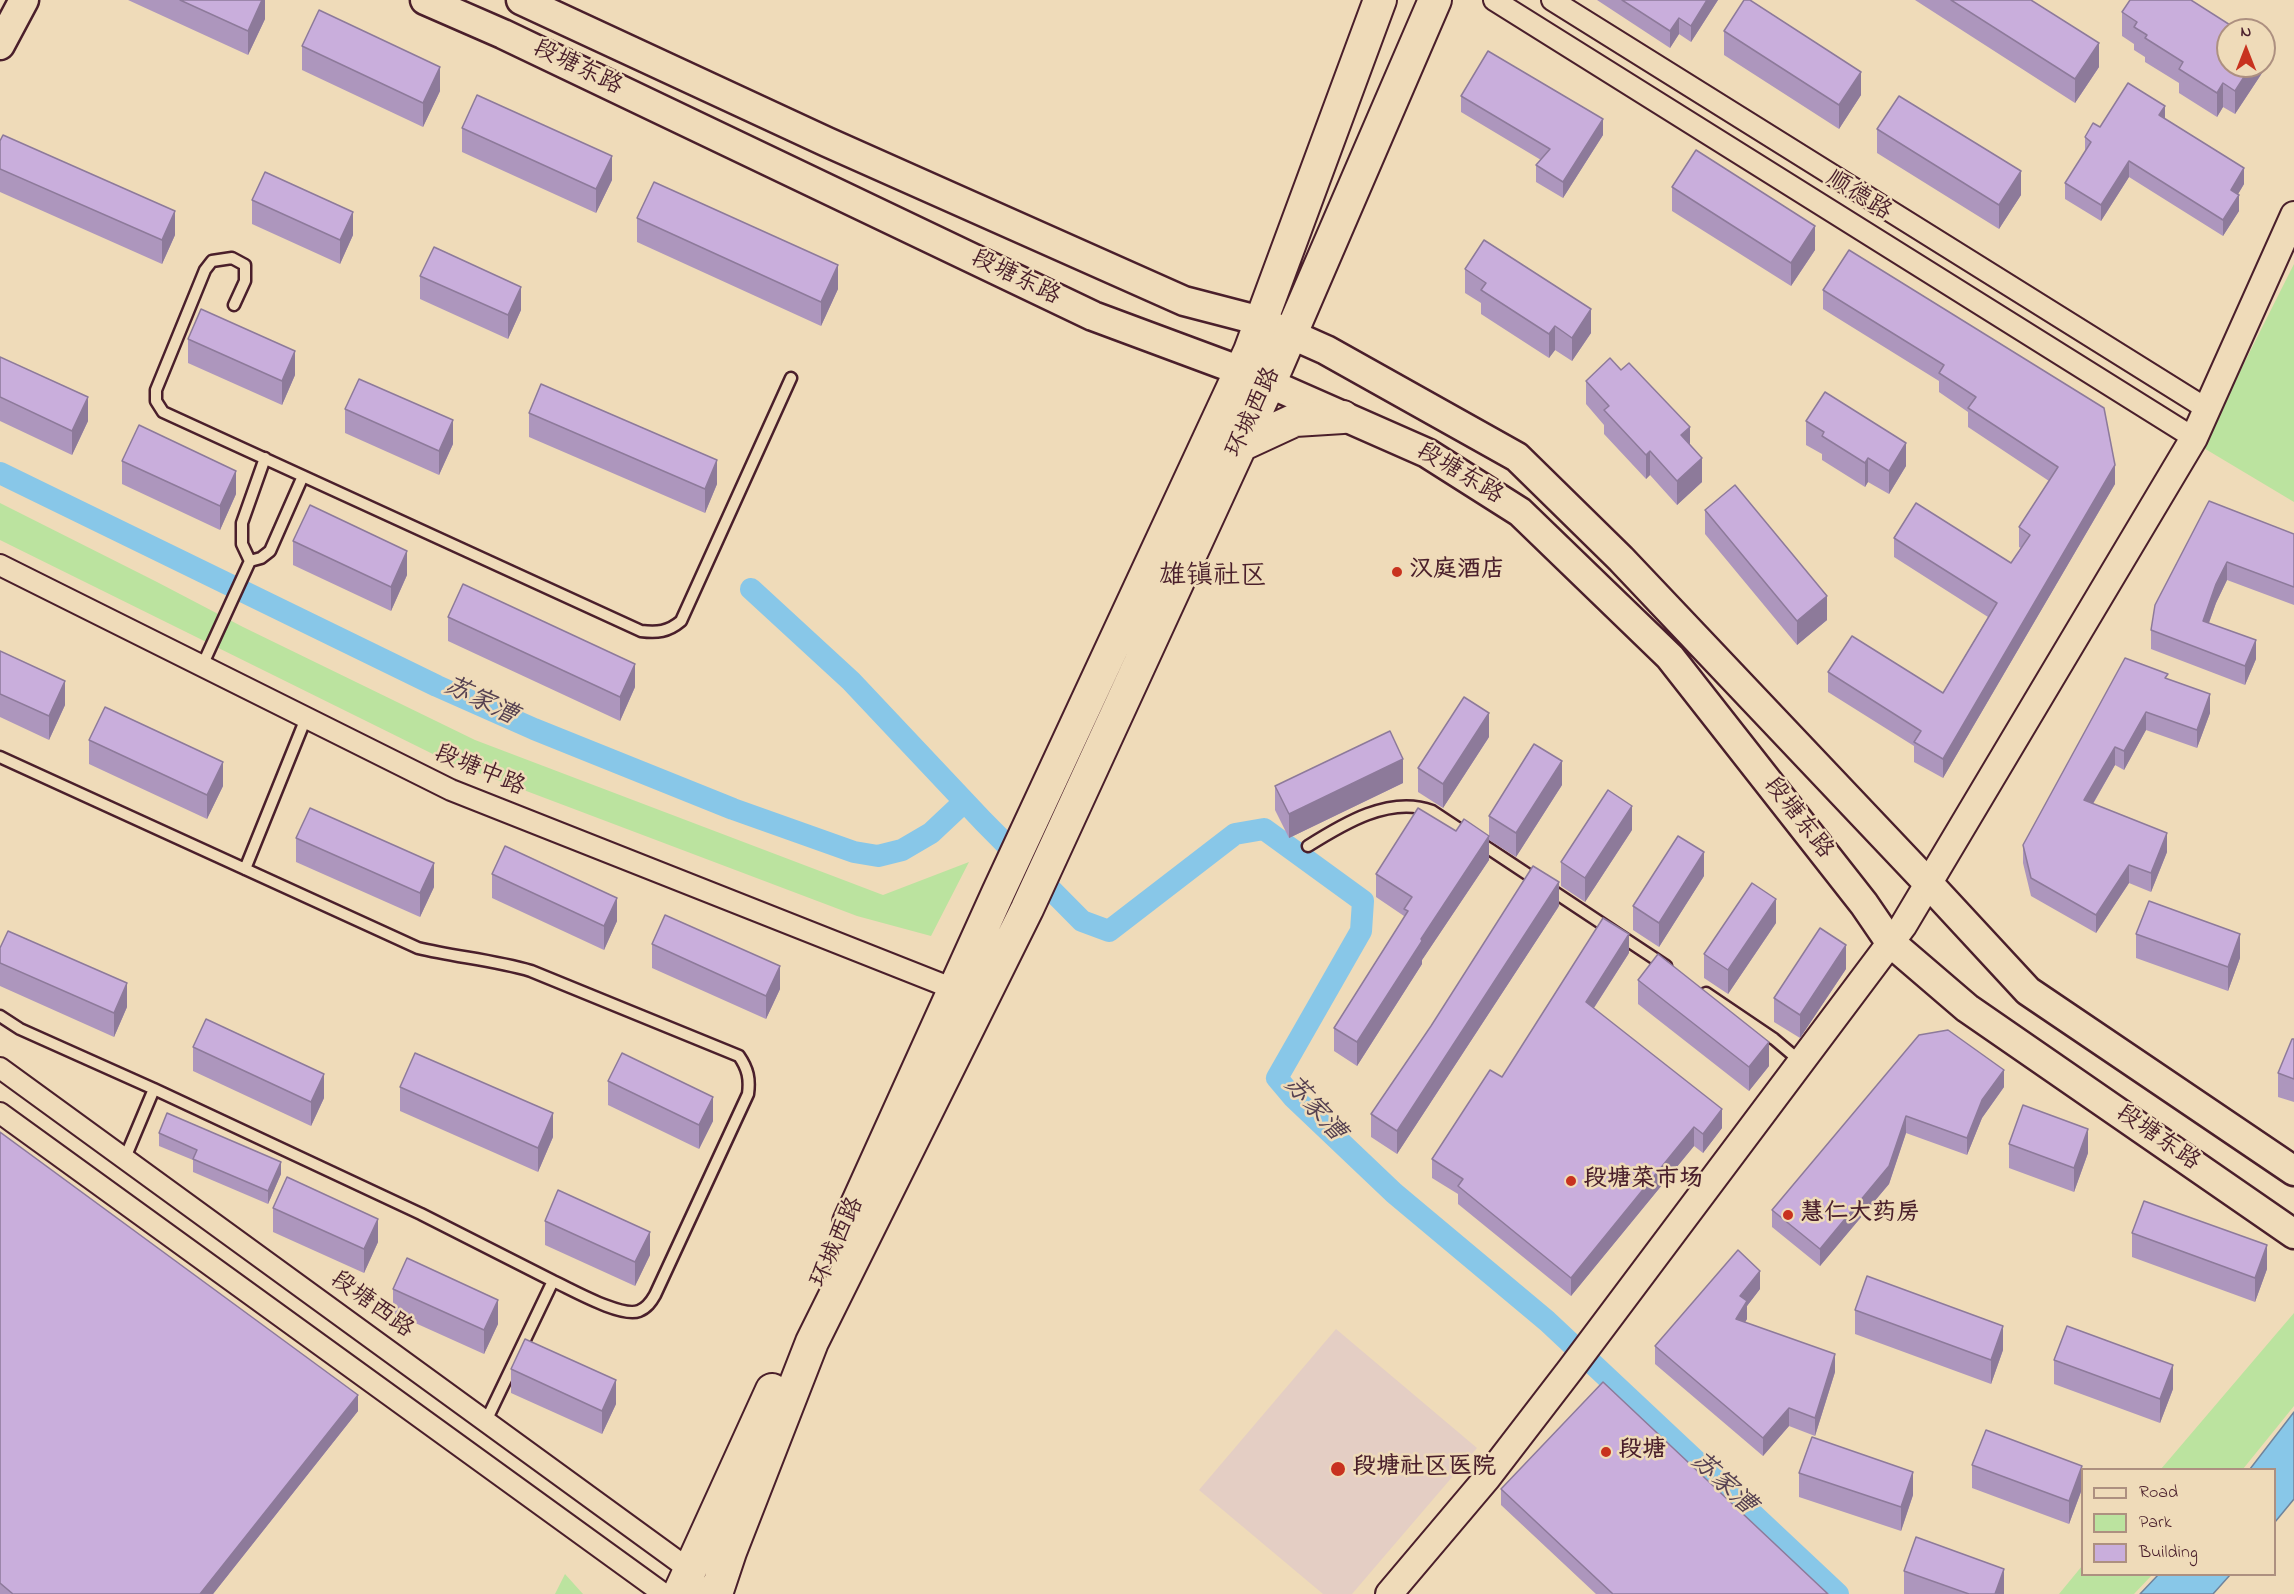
<!DOCTYPE html>
<meta charset="utf-8">
<style>
body{margin:0}
#map{position:relative;width:2294px;height:1594px;overflow:hidden;background:#efdbb9;font-family:"Indie Flower",sans-serif}
canvas{display:block}
.legend{position:absolute;left:2081px;top:1468px;width:195px;height:108px;box-sizing:border-box;background:#efdbb9;border:2px solid #ad9080;margin:0;padding:8px 10px;list-style:none;font-size:18px;color:#4a1f2b}
.legend li{display:flex;align-items:center;gap:12px;height:30px}
.legend b{width:30px;border:2px solid #ad9080}
.north{position:absolute;left:2216px;top:18px;width:60px;height:60px;box-sizing:border-box;background:#efdbb9;border:2px solid #ad9080;border-radius:50%;rotate:0deg;font-size:16px;font-weight:700;line-height:24px;text-align:center;color:#4a1f2b}
.north::after{content:'';display:block;margin:auto;width:21px;height:27px;background:#c8321e;clip-path:polygon(50% 0,100% 100%,50% 72%,0 100%)}
</style>
<div id="map">
<canvas width="2294" height="1594"></canvas>
<ul class="legend">
<li><b style="height:8px;background:#efdbb9"></b>Road</li>
<li><b style="height:16px;background:#bbe39f"></b>Park</li>
<li><b style="height:16px;background:#c9aedc"></b>Building</li>
</ul>
<div class="north">N</div>
</div>
<script>
const g = document.querySelector('canvas').getContext('2d');
g.lineJoin = 'round';
function fill(path, color) { g.fillStyle = color; g.fill(path, 'evenodd'); }
function strokePath(path, color, width, dash) { g.strokeStyle = color; g.lineWidth = width; g.lineCap = dash ? 'butt' : 'round'; g.setLineDash(dash || []); g.stroke(path); }
function label(font, color, halo, rows, align = 'center') {
  g.font = font + ' "Indie Flower","LXGW WenKai TC",sans-serif'; g.lineWidth = 5; g.setLineDash([]); g.textBaseline = 'middle'; g.strokeStyle = halo; g.fillStyle = color; for (const [text, x, y, turn = 0] of rows) {
    g.save(); g.translate(x, y); g.rotate((+turn || 0) * Math.PI / 180); g.textAlign = isNaN(turn) ? turn : align; if (halo) g.strokeText(text, 0, 0); g.fillText(text, 0, 0); g.restore();
  }
}
fill(new Path2D(`
 M1336,1329L1477,1448L1352,1594H1323L1199,1490Z`), '#e4cec4');
fill(new Path2D(`
 M2294,264V502L2202,447Z
 M0,503L157,582L243,627L475,740L883,895L969,862L931,936L857,916L447,761L0,540Z
 M2294,1313V1406L2243,1469H2161Z
 M2082,1566V1574L2152,1575L2134,1594H2059Z
 M565,1574L583,1594H555Z`), '#bbe39f');
const water = new Path2D(`
 M2294,1412V1499L2275,1522L2274,1470L2250,1469Z
 M2158,1575V1574L2230,1575L2213,1594H2140Z`);
fill(water, '#88c7e8');
strokePath(water, '#6f849c', 1.5);
strokePath(new Path2D(`
 M0,473L437,686L534,729L733,809L854,852L878,856L902,850L931,833L964,802
 M751,589L851,681L983,821L1082,921L1109,931L1235,834L1264,829L1363,901L1361,931L1277,1078L1293,1097L1394,1193L1547,1321L1838,1594`), '#88c7e8', 22);
const service = new Path2D(`
 M234,305L245,281V265L232,258L212,261L205,270L156,390V401L163,412L641,631C657,633 668,632 681,621L791,378
 M250,561L261,558L270,551L303,476
 M202,666L250,561L242,544V523L265,458
 M0,757L418,948C455,957 494,960 531,971L739,1056C748,1069 750,1079 748,1094L655,1295C651,1302 647,1308 639,1311C621,1318 571,1289 553,1281
 M1308,846C1343,824 1390,795 1432,811L1666,966
 M245,869L306,718
 M1706,993L1774,1039L1800,1061
 M0,1016L20,1029L154,1089
 M125,1158L154,1089L421,1214L553,1281L486,1421`);
const minor = new Path2D(`
 M1494,0L2194,438
 M1552,0L2207,409
 M0,565L451,790L954,989
 M0,1068L690,1570L702,1594
 M0,1113L664,1594`);
const tertiary = new Path2D(`
 M1389,1594L1487,1478L1570,1370L1903,926L2194,438L2294,215`);
const secondary = new Path2D(`
 M425,0L503,34L1093,316L1241,371L1427,453L1520,512L1670,657L1864,904L1890,942L1967,1008L2294,1234
 M521,0L827,142L1184,301L1261,321L1326,350L1517,457L1621,559L1928,883L2028,991L2294,1171
 M0,45L24,0`);
const primary = new Path2D(`
 M1241,445L1295,420L1343,417
 M849,1222L998,893L1250,351L1380,0
 M679,1594L772,1390
 M716,1594L730,1552L812,1342L1027,909L1277,366L1435,0`);
strokePath(service, '#4a1f2b', 15);
strokePath(minor, '#4a1f2b', 24);
strokePath(tertiary, '#4a1f2b', 30);
strokePath(secondary, '#4a1f2b', 33);
strokePath(primary, '#4a1f2b', 36);
strokePath(service, '#efdbb9', 10);
strokePath(minor, '#efdbb9', 20);
strokePath(tertiary, '#efdbb9', 26);
strokePath(secondary, '#efdbb9', 28);
strokePath(primary, '#efdbb9', 32);
fill(new Path2D(`
 M128,0H265V19L248,55Z
 M1597,0H1718L1691,42L1679,34L1670,48Z
 M1915,0H2031L2099,67L2075,103Z
 M2122,12L2264,66V70L2235,114L2223,107L2217,117L2179,93V83L2145,62V57L2134,50V44L2122,36Z
 M1724,31L1861,95L1839,129L1724,55Z
 M302,46L440,91L423,127L302,70Z
 M1461,96L1603,135L1563,198L1536,182V165L1541,160L1461,112Z
 M2165,119L2244,184L2238,194L2239,211L2223,236L2129,177L2101,221L2065,199V183L2085,152V137L2100,127Z
 M462,128L612,180L596,213L462,152Z
 M1877,129L2021,195L1999,229L1877,153Z
 M0,141L175,235L162,264L0,192Z
 M1672,187L1815,250L1791,286L1672,211Z
 M252,200L353,235L340,264L252,224Z
 M637,218L838,289L821,326L637,242Z
 M1849,250L2115,484L1943,778L1914,762V746L1828,692V672L1943,693L1988,617L1894,557V538L2011,563L2021,548L2019,547V527L2049,481L1968,427V412L1939,392V381L1823,309V290Z
 M1465,269L1591,333L1572,361L1555,350L1549,358L1481,314V303L1465,293Z
 M420,276L521,310L508,339L420,299Z
 M188,339L295,375L282,405L188,363Z
 M0,357L88,421L72,455L0,421Z
 M1586,381L1690,445L1702,482L1677,505L1650,475L1646,479L1604,434V425L1586,404Z
 M345,409L453,444L439,475L345,433Z
 M529,413L717,484L705,513L529,437Z
 M1806,421L1906,466L1889,494L1868,482L1865,487L1822,460V454L1806,445Z
 M122,461L236,494L220,530L122,484Z
 M2209,501L2294,534V605L2227,580L2216,603L2209,623L2256,659L2245,685L2151,649V630Z
 M1705,510L1827,620L1797,645L1705,534Z
 M293,541L407,575L391,611L293,565Z
 M448,617L635,687L620,721L448,641Z
 M0,651L65,705L49,740L0,717Z
 M2168,679L2210,713L2197,748L2146,730L2124,770L2115,765L2093,804L2167,852L2151,892L2129,883L2096,933L2031,896L2023,863V845Z
 M1489,737L1443,808L1418,792V768Z
 M89,740L223,786L207,819L89,764Z
 M1403,783L1289,838L1275,810V786Z
 M1562,785L1516,857L1489,840V860L1422,960V964L1357,1066L1334,1051V1028L1404,918V916L1376,897V874L1456,831L1489,836V816Z
 M1632,830L1585,902L1561,886V862Z
 M296,838L434,887L420,917L296,862Z
 M492,874L617,921L604,950L492,898Z
 M1704,876L1659,947L1633,930V906Z
 M1559,906L1397,1154L1371,1137V1114Z
 M1776,923L1728,994L1704,978V954Z
 M2136,934L2240,958L2228,991L2136,958Z
 M652,944L780,989L766,1019L652,968Z
 M0,948L127,1007L114,1037L0,986Z
 M1629,953L1594,1008L1722,1128L1703,1153L1694,1146L1571,1296L1458,1204V1194L1432,1178V1159L1502,1077Z
 M1846,969L1800,1038L1774,1022V998Z
 M1638,980L1769,1066L1749,1091L1638,1004Z
 M1919,1035L2004,1087L1982,1118L1967,1155L1906,1133L1889,1184L1820,1266L1772,1227V1210Z
 M2294,1039V1102L2278,1097V1073Z
 M193,1047L324,1098L311,1126L193,1071Z
 M608,1081L713,1121L699,1149L608,1105Z
 M400,1087L553,1137L538,1172L400,1111Z
 M0,1132L358,1411L213,1594H0Z
 M159,1133L281,1174L268,1204L193,1172V1160L159,1146Z
 M2009,1144L2088,1153L2074,1192L2009,1168Z
 M273,1208L378,1242L364,1273L273,1232Z
 M545,1221L650,1255L635,1286L545,1245Z
 M2132,1233L2267,1269L2255,1302L2132,1257Z
 M393,1289L498,1324L484,1354L393,1313Z
 M1760,1289L1747,1306V1319L1745,1322L1835,1372L1815,1436L1789,1426L1763,1456L1655,1364V1346Z
 M1855,1310L2003,1350L1991,1384L1855,1334Z
 M2054,1360L2173,1389L2160,1423L2054,1384Z
 M511,1369L616,1404L602,1434L511,1393Z
 M1972,1465L2082,1489L2069,1524L1972,1488Z
 M1799,1473L1913,1495L1901,1531L1799,1497Z
 M1501,1489L1828,1594H1596L1501,1505Z
 M1904,1571L2004,1592V1594H1904Z`), '#ad96bd');
fill(new Path2D(`
 M262,0H265V19L248,55V31Z
 M1707,0H1718L1691,42V26Z
 M1679,18V34L1670,48V31Z
 M2099,43V67L2075,103V79Z
 M2251,66H2264V70L2235,114V91Z
 M440,67V91L423,127V103Z
 M1861,72V95L1839,129V105Z
 M2223,83V107L2217,117V93Z
 M2165,106V123L2159,115Z
 M1603,119V135L1563,198V182Z
 M612,156V180L596,213V189Z
 M2129,161V177L2101,221V205Z
 M2244,168V184L2231,206V190Z
 M2021,171V195L1999,229V205Z
 M2239,195V211L2223,236V220Z
 M175,211V235L162,264V240Z
 M353,212V235L340,264V240Z
 M1815,226V250L1791,286V263Z
 M838,265V289L821,326V302Z
 M521,287V310L508,339V315Z
 M1591,309V333L1572,361V338Z
 M1555,326V350L1549,358V334Z
 M295,351V375L282,405V381Z
 M88,397V421L72,455V431Z
 M453,420V444L439,475V451Z
 M1690,427V451L1681,435Z
 M1906,443V466L1889,494V471Z
 M1650,451V475L1646,479V455Z
 M1702,458V482L1677,505V481Z
 M1868,458V482L1865,487V463Z
 M717,460V484L705,513V489Z
 M2115,465V484L1943,778V759Z
 M236,471V494L220,530V506Z
 M407,551V575L391,611V587Z
 M2227,562V580L2216,603L2203,639V621L2216,584Z
 M1827,596V620L1797,645V621Z
 M2256,640V659L2245,685V666Z
 M635,664V687L620,721V697Z
 M65,681V705L49,740V716Z
 M2210,694V713L2197,748V730Z
 M2146,712V730L2124,770V751Z
 M1489,713V737L1443,808V784Z
 M2115,747V765L2084,819V800Z
 M1403,759V783L1289,838V814Z
 M1562,761V785L1516,857V833Z
 M223,762V786L207,819V795Z
 M1632,806V830L1585,902V878Z
 M2167,833V852L2151,892V873Z
 M1489,836V860L1422,960V964L1357,1066V1042L1421,939Z
 M1704,852V876L1659,947V923Z
 M434,863V887L420,917V893Z
 M2129,865V883L2096,933V915Z
 M1559,882V906L1397,1154V1131Z
 M617,898V921L604,950V926Z
 M1776,899V923L1728,994V970Z
 M1629,934V953L1586,1020V1002Z
 M2240,934V958L2228,991V967Z
 M1846,945V969L1800,1038V1015Z
 M780,966V989L766,1019V996Z
 M127,983V1007L114,1037V1013Z
 M1769,1042V1066L1749,1091V1067Z
 M2004,1070V1087L1982,1118L1967,1155V1138L1982,1100Z
 M324,1074V1098L311,1126V1102Z
 M713,1097V1121L699,1149V1125Z
 M1722,1109V1128L1703,1153V1134Z
 M553,1113V1137L538,1172V1148Z
 M1906,1116V1133L1889,1184L1820,1266V1249Z
 M1694,1127V1146L1571,1296V1278Z
 M2088,1129V1153L2074,1192V1168Z
 M281,1162V1174L268,1204V1191Z
 M378,1219V1242L364,1273V1249Z
 M650,1232V1255L635,1286V1262Z
 M2267,1245V1269L2255,1302V1278Z
 M1760,1271V1289L1747,1306V1319L1736,1337V1319L1740,1296Z
 M498,1300V1324L484,1354V1330Z
 M2003,1326V1350L1991,1384V1360Z
 M1835,1354V1372L1815,1436V1418Z
 M2173,1365V1389L2160,1423V1399Z
 M616,1380V1404L602,1434V1411Z
 M358,1395V1411L213,1594H200Z
 M1789,1408V1426L1763,1456V1438Z
 M2082,1466V1489L2069,1524V1501Z
 M1913,1472V1495L1901,1531V1507Z
 M2004,1569V1594H1995Z`), '#8d7a9a');
const building = new Path2D(`
 M180,0H262L248,31Z
 M1622,0H1707L1691,26L1679,18L1670,31Z
 M1744,0H1750L1861,72L1839,105L1724,31Z
 M1951,0H2031L2099,43L2075,79Z
 M2130,0H2191L2238,30H2228V66H2251L2235,91L2223,83L2217,93L2179,69L2183,62L2145,38L2147,35L2134,27L2137,22L2122,12Z
 M319,10L440,67L423,103L302,46Z
 M1488,51L1603,119L1563,182L1536,165L1550,149L1461,96Z
 M2128,83L2165,106L2159,115L2244,168L2231,190L2239,195L2223,220L2129,161L2101,205L2065,183L2091,142L2085,137L2093,123L2100,127Z
 M477,95L612,156L596,189L462,128Z
 M1899,96L2021,171L1999,205L1877,129Z
 M3,135L175,211L162,240L0,169V141Z
 M1696,150L1815,226L1791,263L1672,187Z
 M265,172L353,212L340,240L252,200Z
 M654,182L838,265L821,302L637,218Z
 M1484,240L1591,309L1572,338L1555,326L1549,334L1481,290L1486,283L1465,269Z
 M434,247L521,287L508,315L420,276Z
 M1849,250L2104,408L2115,465L1943,759L1914,742L1921,731L1828,672L1852,636L1943,693L1997,603L1894,538L1916,503L2011,563L2030,535L2019,527L2058,467L1968,408L1976,397L1939,373L1944,365L1823,290Z
 M201,309L295,351L282,381L188,339Z
 M0,357L88,397L72,431L0,397Z
 M1610,358L1621,370L1629,363L1690,427L1681,435L1702,458L1677,481L1650,451L1646,455L1604,410L1609,406L1586,381Z
 M359,379L453,420L439,451L345,409Z
 M541,384L717,460L705,489L529,413Z
 M1825,392L1906,443L1889,471L1868,458L1865,463L1822,436L1824,432L1806,421Z
 M139,425L236,471L220,506L122,461Z
 M1735,485L1827,596L1797,621L1705,510Z
 M2209,501L2294,534V587L2227,562L2216,584L2203,621L2256,640L2245,666L2151,630L2155,605Z
 M310,505L407,551L391,587L293,541Z
 M463,584L635,664L620,697L448,617Z
 M0,651L65,681L49,716L0,694Z
 M2125,658L2168,674L2165,678L2210,694L2197,730L2146,712L2124,751L2115,747L2084,800L2167,833L2151,873L2129,865L2096,915L2031,878L2023,845Z
 M1464,697L1489,713L1443,784L1418,768Z
 M105,707L223,762L207,795L89,740Z
 M1390,731L1403,759L1289,814L1275,786Z
 M1534,744L1562,761L1516,833L1489,816Z
 M1608,790L1632,806L1585,878L1561,862Z
 M310,808L434,863L420,893L296,838Z
 M1418,808L1456,831L1464,819L1489,836L1421,939L1422,941L1357,1042L1334,1028L1408,911L1404,909L1412,897L1376,874Z
 M1678,836L1704,852L1659,923L1633,906Z
 M505,846L617,898L604,926L492,874Z
 M1533,866L1559,882L1397,1131L1371,1114L1431,1026Z
 M1752,883L1776,899L1728,970L1704,954Z
 M2149,901L2240,934L2228,967L2136,934Z
 M665,915L780,966L766,996L652,944Z
 M1603,918L1629,934L1586,1002L1722,1109L1703,1134L1694,1127L1571,1278L1458,1186L1463,1179L1432,1159L1490,1070L1502,1077Z
 M1820,928L1846,945L1800,1015L1774,998Z
 M8,931L127,983L114,1013L0,963V948Z
 M1658,954L1769,1042L1749,1067L1638,980Z
 M206,1019L324,1074L311,1102L193,1047Z
 M1948,1030L2004,1070L1982,1100L1967,1138L1906,1116L1889,1166L1820,1249L1772,1210L1919,1035Z
 M2292,1039H2294V1079L2278,1073Z
 M415,1053L553,1113L538,1148L400,1087Z
 M622,1053L713,1097L699,1125L608,1081Z
 M2023,1105L2088,1129L2074,1168L2009,1144Z
 M167,1113L281,1162L268,1191L193,1159L197,1150L159,1133Z
 M0,1132L358,1395L200,1594H13L0,1583Z
 M287,1177L378,1219L364,1249L273,1208Z
 M558,1190L650,1232L635,1262L545,1221Z
 M2144,1201L2267,1245L2255,1278L2132,1233Z
 M1738,1250L1760,1271L1740,1296L1747,1301L1736,1319L1835,1354L1815,1418L1789,1408L1763,1438L1655,1346Z
 M407,1258L498,1300L484,1330L393,1289Z
 M1867,1276L2003,1326L1991,1360L1855,1310Z
 M2067,1326L2173,1365L2160,1399L2054,1360Z
 M525,1339L616,1380L602,1411L511,1369Z
 M1603,1382L1828,1594H1613L1501,1489Z
 M1986,1430L2082,1466L2069,1501L1972,1465Z
 M1812,1437L1913,1472L1901,1507L1799,1473Z
 M1916,1537L2004,1569L1995,1594H1969L1904,1571Z`);
fill(building, '#c9aedc');
strokePath(building, '#8d7a9a', 1.5);
for (const [x, y, r, color] of [
 [1397,572,6,"#c8321e"],
 [1571,1181,6,"#c8321e"],
 [1788,1215,6,"#c8321e"],
 [1606,1452,6,"#c8321e"],
 [1338,1469,8,"#c8321e"]
]) { const dot = new Path2D(); dot.arc(x, y, r, 0, 2 * Math.PI); g.fillStyle = color; g.fill(dot); strokePath(dot, '#efdbb9', 2); }
label('24px', '#4a1f2b', '#efdbb9', [
 ["段塘东路",577,69,26],
 ["顺德路",1858,197,32],
 ["段塘东路",1015,279,26],
 ["环城西路",1255,413,-65],
 ["段塘东路",1459,475,31],
 ["段塘中路",479,772,23],
 ["段塘东路",1797,819,52],
 ["段塘东路",2157,1139,35],
 ["环城西路",839,1243,-66],
 ["段塘西路",371,1306,36]
]);
label('bold 24px', '#4a1f2b', '#efdbb9', [
 ["汉庭酒店",1409,572],
 ["段塘菜市场",1583,1181],
 ["慧仁大药房",1800,1215],
 ["段塘",1618,1452],
 ["段塘社区医院",1352,1469]
], 'left');
label('italic 26px', '#564151', '#efdbb9', [
 ["苏家漕",480,703,26],
 ["苏家漕",1313,1110,48],
 ["苏家漕",1722,1485,43]
]);
label('27px', '#4a1f2b', '#efdbb9', [
 ["雄镇社区",1213,579]
]);
</script>
